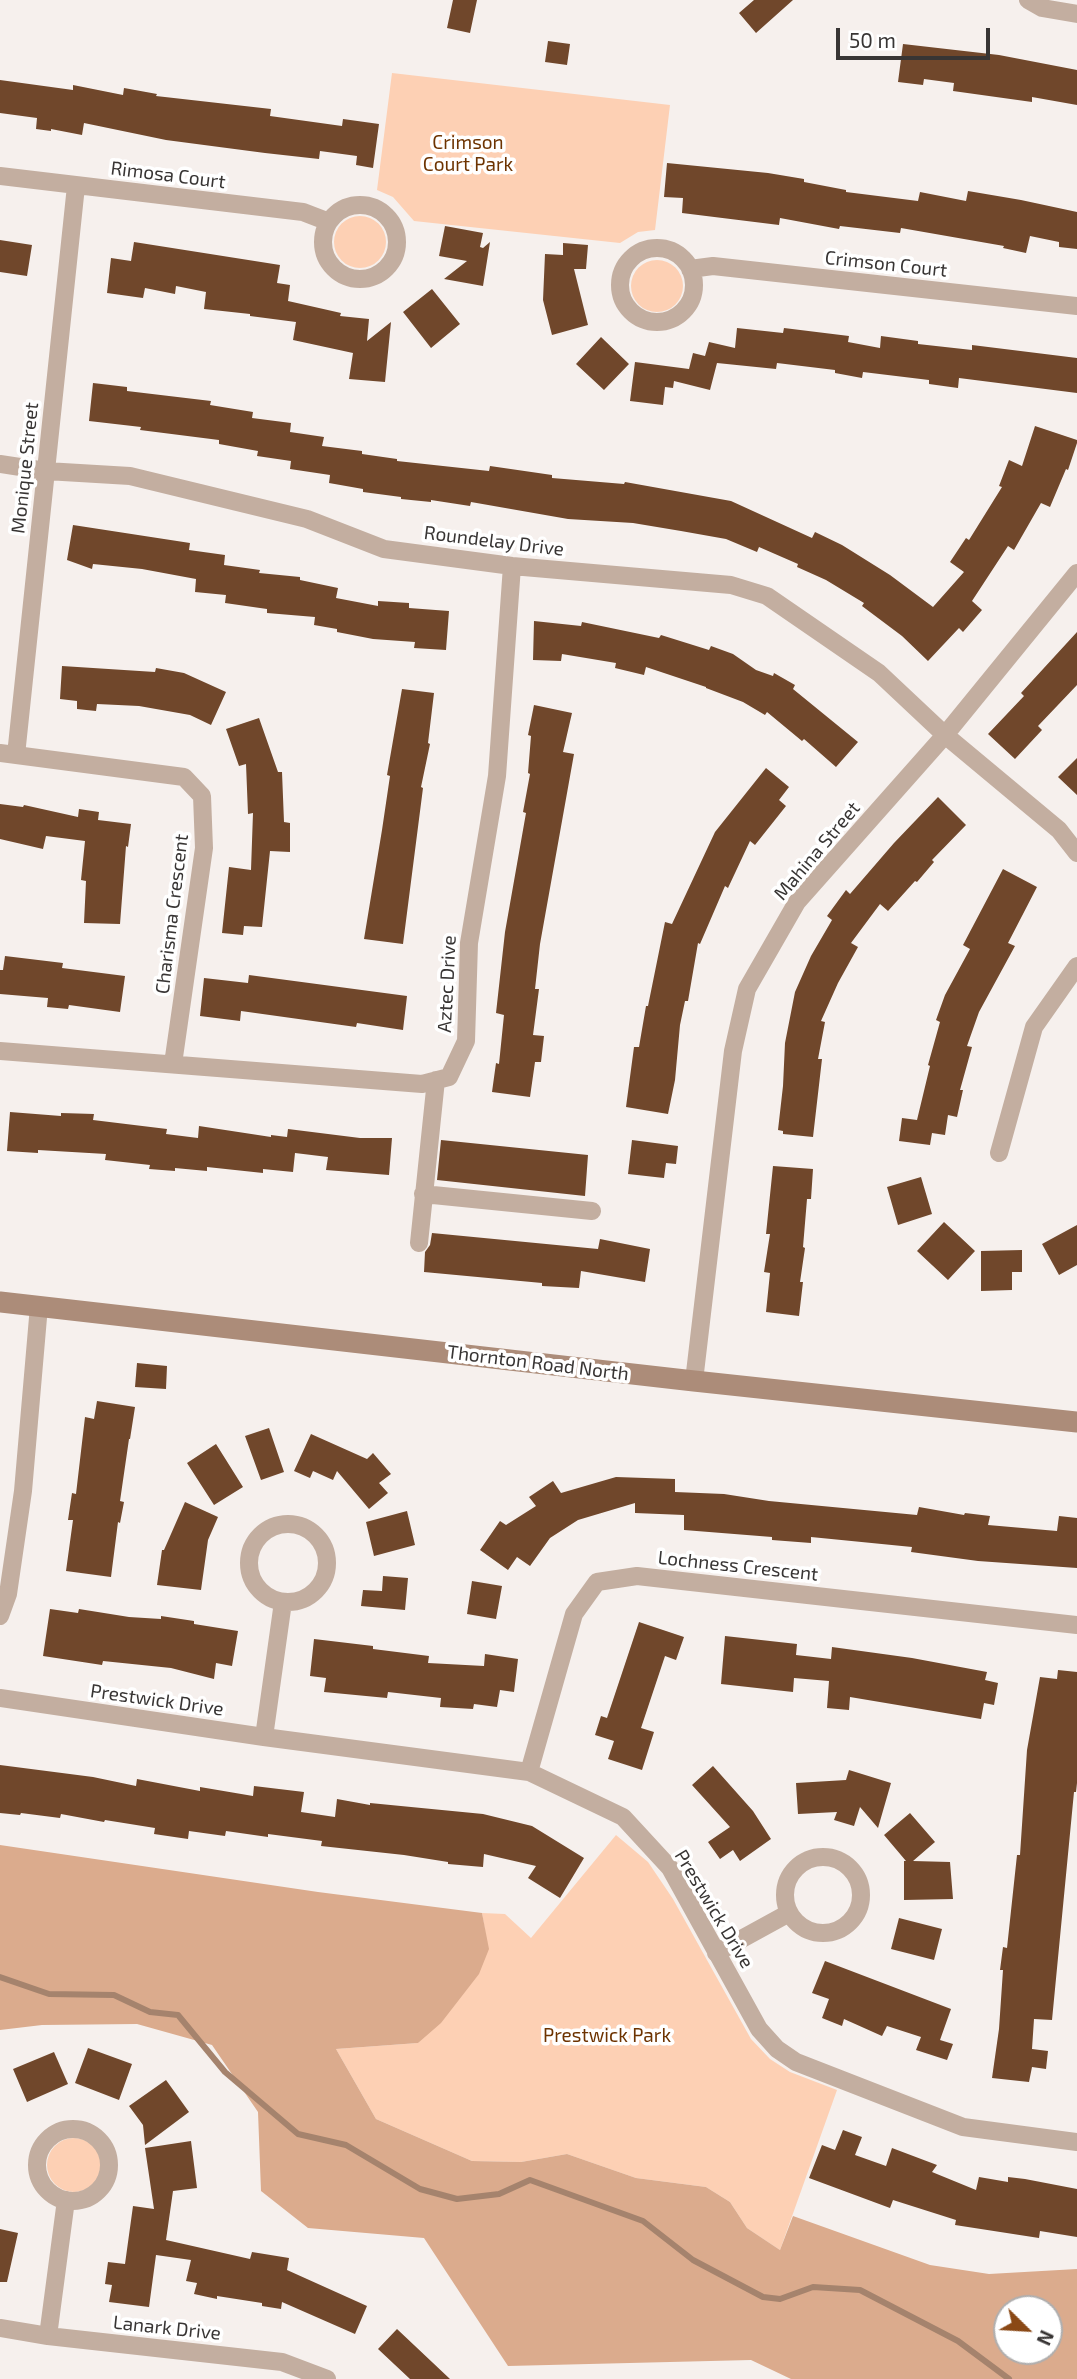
<!DOCTYPE html>
<style>
body{margin:0}
#map{position:relative;width:1077px;height:2379px;overflow:hidden;background:#f6f0ed;font-family:"Exo 2",sans-serif}
canvas{display:block}
.north{position:absolute;left:993px;top:2295px;width:70px;height:70px;box-sizing:border-box;background:#fff;border:2px solid #afaeae;border-radius:50%;rotate:114deg;font-size:19px;font-weight:700;line-height:28px;text-align:center;color:#383534}
.north::after{content:'';display:block;margin:auto;width:24px;height:32px;background:#8a4815;clip-path:polygon(50% 0,100% 100%,50% 72%,0 100%)}
.scale{position:absolute;left:836px;top:28px;width:154px;height:32px;box-sizing:border-box;border:4px solid #383534;border-top:0;padding-left:9px;font-size:21px;line-height:24px;white-space:nowrap;color:#383534;-webkit-text-stroke:5px #fff;paint-order:stroke}
</style>
<div id="map">
<canvas width="1077" height="2379"></canvas>
<div class="north">N</div>
<div class="scale">50 m</div>
</div>
<script>
const g = document.querySelector('canvas').getContext('2d');
g.lineJoin = 'round';
function fill(path, color) { g.fillStyle = color; g.fill(path, 'evenodd'); }
function strokePath(path, color, width, dash) { g.strokeStyle = color; g.lineWidth = width; g.lineCap = dash ? 'butt' : 'round'; g.setLineDash(dash || []); g.stroke(path); }
function label(font, color, halo, rows, align = 'center') {
  g.font = font + ' "Exo 2",sans-serif'; g.lineWidth = 7; g.setLineDash([]); g.textBaseline = 'middle'; g.strokeStyle = halo; g.fillStyle = color; for (const [text, x, y, turn = 0] of rows) {
    g.save(); g.translate(x, y); g.rotate((+turn || 0) * Math.PI / 180); g.textAlign = isNaN(turn) ? turn : align; if (halo) g.strokeText(text, 0, 0); g.fillText(text, 0, 0); g.restore();
  }
}
fill(new Path2D(`
 M392,73L670,105L655,230L638,232L620,243L414,221L393,197L377,190Z
 M334 242a26 26 0 1 1 52 0a26 26 0 1 1-52 0Z
 M631 286a26 26 0 1 1 52 0a26 26 0 1 1-52 0Z
 M616,1835L648,1862L673,1899L751,2039L770,2059L790,2072L837,2090L780,2250L747,2228L730,2202L706,2187L636,2178L567,2154L521,2162L472,2161L376,2119L336,2049L418,2043L488,1949L482,1913L505,1914L531,1938Z
 M47 2165a27 27 0 1 1 54 0a27 27 0 1 1-54 0Z`), '#fdd0b4');
fill(new Path2D(`
 M0,1845L318,1892L482,1913L489,1949L479,1974L441,2023L418,2043L336,2049L376,2119L472,2161L521,2162L567,2154L636,2178L706,2187L730,2202L747,2228L780,2250L793,2216L930,2265L989,2274L1077,2269V2379H791L751,2360L508,2366L424,2238L308,2228L261,2191L258,2112L212,2045L137,2024L42,2025L0,2030ZM1007,2309H1049V2351H1007Z`), '#dbab8d');
strokePath(new Path2D(`
 M0,1977L49,1994L114,1995L150,2012L178,2015L225,2072L298,2134L346,2145L420,2189L457,2199L499,2194L530,2180L643,2221L693,2260L763,2297L780,2299L813,2287L860,2290L958,2341L1009,2379`), '#a5836d', 6);
fill(new Path2D(`
 M453,0H477L470,33L447,28Z
 M754,0H793L756,33L739,13Z
 M548,41L570,44L567,65L545,62Z
 M903,44L999,55L1077,70V105L1032,97V102L953,91L954,83L924,79L923,85L898,82Z
 M0,80L73,90V85L123,95L124,88L157,94L156,96L271,109L270,116L342,126L343,119L379,124L373,168L356,165L357,156L320,151L319,159L265,153L166,140L84,123L82,135L51,129V131L36,129L37,118L0,113Z
 M667,163L768,173L804,179V182L846,190V192L918,201L920,192L966,201L968,191L1021,200L1077,212V249L1059,247V242L1030,236L1026,253L1003,248L1004,246L901,228L900,233L840,226L839,229L780,218L779,225L682,213L683,198L664,197Z
 M445,226L483,233L480,247L483,248L490,242L483,286L444,279L467,261L439,256Z
 M0,240L32,245L27,276L0,272Z
 M134,242L280,265L277,283L290,285L288,301L341,313L340,316L369,319L367,341L391,322L385,382L349,379L353,353L293,340L296,322L250,316V314L204,309L206,292L176,286L175,294L145,288L143,298L107,293L111,258L131,261Z
 M563,243L588,245L586,269H574L588,325L552,335L543,300L545,254L563,255Z
 M432,289L460,324L431,348L403,312Z
 M737,328L783,333L784,328L849,336L848,342L880,348L881,336L918,341V344L972,350V345L1077,358V393L959,378L958,388L929,384V380L863,372L862,378L835,373V370L777,363L776,369L717,363L710,390L674,381L673,388L665,387L663,405L630,401L635,362L689,369L693,353L705,356L709,342L735,348Z
 M601,337L629,364L604,390L576,364Z
 M93,383L127,387V391L211,401L210,405L253,412L252,418L291,423L290,432L324,437L322,446L362,451V454L397,459V461L489,471L490,466L552,475V478L624,484L625,482L731,501L812,538L815,532L842,545L890,575L933,607L964,572L950,562L966,538L969,540L1002,487L999,486L1009,460L1022,466L1035,426L1077,440V443L1068,470L1066,469L1050,507L1041,503L1014,550L1008,546L972,601L982,610L963,632L959,628L928,661L902,636L862,606L864,603L826,580L797,567L798,564L759,547L757,552L726,539L681,531L633,523L568,519L471,502L470,506L431,500V502L401,499V497L363,492V489L329,483L330,475L290,469L291,461L257,456L258,451L219,444V440L140,430L141,427L89,421Z
 M73,525L190,543L189,550L225,555L224,565L260,570L259,573L300,577V580L338,588L336,598L378,606V601L409,603V608L449,611L446,650L414,648L415,642L373,639L337,632V629L314,625L315,617L267,613V609L225,603L226,595L195,592L196,579L142,569L93,564L92,569L67,560Z
 M534,621L581,626L582,622L659,638L661,635L709,650L711,646L733,654L756,670L773,676L774,673L795,685L793,689L858,742L836,767L804,739L802,741L767,712L765,715L743,702L706,688V687L646,667L644,675L615,668L616,663L562,654L561,661L533,660Z
 M1077,632V685L1038,726L1042,730L1015,759L988,734L1024,696L1021,693Z
 M62,666L155,672L156,668L184,673L226,692L211,725L190,715L139,706L97,704L96,711L77,709V701L60,699Z
 M402,689L434,693L428,743L430,744L421,787L423,788L403,944L364,939L382,830L390,776L387,775Z
 M534,705L572,713L563,752L574,754L540,944L535,989H539L533,1035L544,1036L541,1062H535L530,1097L492,1092L496,1063L499,1064L504,1015L496,1013L505,932L526,813L523,812L530,774L528,773L531,736L528,735Z
 M259,718L278,772H282L284,822L290,823V852L270,851L262,927L244,926L243,935L222,933L229,867L251,870L253,813L248,814L246,764L239,766L226,729Z
 M1077,758V795L1058,777Z
 M766,768L789,787L779,800L786,806L755,845L750,841L728,888L725,886L700,944L698,943L688,1001H685L680,1025L675,1080L668,1114L626,1107L634,1047H639L646,1006H648L665,922L672,924L715,832Z
 M938,797L966,825L932,860L934,862L917,882L915,881L888,911L880,904L851,943L858,947L838,983L821,1021L825,1022L818,1059H822L813,1137L783,1134V1131L778,1130L783,1086L785,1043L795,992L811,956L832,920L827,916L846,890L850,894L894,843Z
 M0,804L23,807L24,805L78,817L79,809L99,812L98,820L131,824L128,847L126,846L120,924L84,923L86,881L81,880L85,841L46,836L43,849L0,839Z
 M1003,869L1037,887L1008,943L1015,946L979,1012L967,1046L972,1047L960,1090H963L957,1117L948,1115L945,1135L932,1133L930,1145L899,1141L902,1118L917,1120L930,1066L928,1065L940,1022L936,1020L945,995L970,949L963,945Z
 M5,956L63,963L62,968L125,976L120,1012L69,1005L68,1009L47,1007L48,998L0,994V970H3Z
 M249,975L407,996L403,1030L357,1023L356,1027L241,1011L240,1021L200,1016L204,978L248,983Z
 M10,1112L61,1116V1113L94,1114L93,1120L167,1129L166,1134L198,1138L199,1126L271,1137V1135L287,1137L288,1129L360,1138H392L389,1175L326,1170L328,1157L295,1153L293,1172L263,1169V1173L207,1167V1171L175,1168V1171L149,1169L150,1165L105,1160L106,1154L38,1150V1153L7,1151Z
 M441,1140L588,1155L585,1196L437,1180Z
 M632,1140L678,1146L676,1164L666,1163L664,1178L628,1174Z
 M773,1166L813,1169L811,1199H807L803,1247L805,1248L800,1282H803L799,1316L766,1312L770,1273L764,1272L770,1234H766Z
 M921,1177L932,1214L898,1225L887,1187Z
 M944,1222L975,1251L948,1280L917,1251Z
 M1077,1225V1265L1059,1275L1042,1244Z
 M432,1233L598,1249L600,1239L650,1249L645,1282L581,1271L579,1288L542,1286V1283L424,1272L425,1252L430,1245Z
 M1022,1250V1272H1012V1290L981,1291V1251Z
 M137,1363L167,1366L166,1389L135,1387Z
 M97,1401L135,1407L130,1439H129L120,1501L124,1502L120,1523L118,1522L111,1577L66,1571L73,1520H68L72,1493L76,1494L85,1417L94,1419Z
 M269,1428L284,1472L261,1480L245,1436Z
 M311,1434L367,1459L373,1453L391,1474L379,1483L388,1493L369,1509L337,1471L333,1480L313,1471L310,1478L294,1471Z
 M216,1444L243,1487L214,1505L187,1463Z
 M616,1477L675,1479V1492L724,1494L769,1501L917,1515L919,1507L964,1515L965,1513L990,1516L988,1525L1057,1531L1059,1516L1077,1518V1568L978,1561L911,1552L912,1547L811,1537V1543L772,1540V1537L684,1530V1515L635,1513V1503L578,1520L550,1538L530,1566L517,1557L508,1570L480,1550L500,1521L506,1525L536,1506L529,1497L553,1481L561,1493Z
 M185,1502L218,1517L208,1540L201,1590L157,1585L162,1550H164Z
 M407,1511L415,1545L374,1556L366,1522Z
 M383,1576L408,1578L405,1610L361,1606L363,1590L382,1591Z
 M472,1581L502,1586L496,1619L467,1614Z
 M50,1609L78,1613L79,1609L129,1617L161,1619V1616L194,1621V1624L238,1631L232,1666L216,1663L214,1679L171,1668L103,1661L102,1665L43,1656Z
 M639,1622L684,1637L676,1660L665,1656L641,1728L654,1732L642,1770L608,1759L614,1741L595,1735L601,1716L607,1718Z
 M725,1636L797,1644L796,1655L831,1659L832,1647L912,1658L987,1672L985,1680L998,1683L994,1705L984,1703L981,1719L850,1697L849,1710L827,1708L829,1681L794,1678L793,1692L721,1684Z
 M314,1639L373,1646V1649L429,1656L428,1663L484,1666L485,1654L518,1659L514,1692L500,1690L497,1707L474,1704L473,1709L440,1707L441,1698L388,1692L387,1698L324,1692L326,1678L310,1676Z
 M1058,1670L1077,1672V1783L1076,1792H1074L1052,2020L1034,2019L1032,2049L1048,2051L1046,2069L1032,2067L1029,2082L992,2078L999,2029L1003,1970H1000L1003,1947L1007,1948L1017,1855H1020L1027,1750L1040,1677L1057,1679Z
 M0,1765L93,1777L136,1786L137,1779L200,1791V1787L253,1796L254,1786L304,1792L301,1812L335,1817L337,1799L370,1805V1803L483,1814L532,1826L584,1858L560,1898L528,1878L536,1866L484,1854L483,1867L448,1864V1862L404,1855L321,1846L322,1841L268,1834V1837L226,1831L225,1836L189,1831L188,1839L154,1834L155,1828L105,1820L104,1822L61,1814L60,1818L21,1813L20,1815L0,1813Z
 M713,1766L753,1811L771,1839L740,1861L733,1850L720,1859L708,1842L730,1827L692,1785Z
 M849,1770L891,1783L878,1828L860,1807L854,1826L834,1820L837,1812L798,1814L796,1783L846,1780Z
 M910,1813L935,1842L913,1861L950,1862L953,1899L904,1900V1861H906L884,1835Z
 M899,1918L942,1929L934,1960L891,1949Z
 M825,1961L951,2009L940,2040L953,2044L947,2060L916,2050L921,2037L887,2026L882,2036L844,2019L842,2026L822,2018L829,1999L812,1993Z
 M88,2048L132,2064L119,2100L75,2083Z
 M54,2052L68,2084L27,2102L13,2069Z
 M166,2080L189,2112L145,2145L143,2125L129,2106Z
 M843,2130L862,2137L855,2155L886,2166L892,2148L937,2165L932,2172L976,2190L979,2177L1008,2182V2177L1025,2179L1077,2189V2237L1040,2231L1039,2238L955,2225L956,2220L893,2200L890,2208L809,2178L822,2145L835,2150Z
 M191,2141L197,2188L173,2191L166,2240L250,2259L252,2252L289,2258L287,2270L367,2306L355,2334L282,2302L281,2309L262,2306V2303L217,2296V2299L194,2294L197,2283L186,2281L191,2260L156,2255L149,2307L109,2302L112,2285L105,2284L108,2262L125,2264L133,2206L154,2209L145,2148Z
 M0,2229L18,2233L7,2282H0Z
 M397,2329L450,2379H410L378,2349Z`), '#70472b');
strokePath(new Path2D(`
 M1028,0L1042,8L1077,14
 M0,176L303,212L329,222
 M323 242a37 37 0 1 1 74 0a37 37 0 1 1-74 0Z
 M620 285a37 37 0 1 1 74 0a37 37 0 1 1-74 0Z
 M690,269L713,266L1077,306
 M0,464L46,471L130,476L307,519L384,549L512,566L731,585L767,596L879,673L945,735L1059,830L1077,853
 M0,753L184,777L202,796L204,848L173,1064
 M16,755L76,186
 M0,1051L422,1084L449,1077L466,1041L469,943L497,776L512,566
 M999,1153L1034,1027L1077,966
 M423,1194L592,1211
 M419,1243L436,1080
 M694,1381L733,1051L747,989L797,902L945,735L1077,573
 M249 1563a39 39 0 1 1 78 0a39 39 0 1 1-78 0Z
 M0,1616L8,1594L23,1491L39,1306
 M0,1698L264,1737L529,1772L623,1817L670,1868L759,2029L777,2049L796,2062L963,2127L1077,2142
 M264,1737L283,1602
 M529,1772L574,1614L597,1582L637,1576L1077,1625
 M785 1895a38 38 0 1 1 76 0a38 38 0 1 1-76 0Z
 M716,1953L789,1913
 M37 2165a36 36 0 1 1 72 0a36 36 0 1 1-72 0Z
 M0,2328L48,2336L282,2362L327,2379
 M48,2336L66,2200`), '#c3aea0', 18);
strokePath(new Path2D(`
 M0,1302L694,1381L1077,1422`), '#ac8c79', 21);
label('19px', '#6d3300', '#fff', [
 ["Crimson",468,143],
 ["Court Park",468,165],
 ["Prestwick Park",607,2036]
]);
label('19px', '#383534', '#fff', [
 ["Rimosa Court",168,175,7],
 ["Crimson Court",886,264,6],
 ["Monique Street",25,468,-84],
 ["Roundelay Drive",494,541,7],
 ["Mahina Street",817,851,-50],
 ["Charisma Crescent",172,914,-83],
 ["Aztec Drive",447,984,-87],
 ["Thornton Road North",538,1363,7],
 ["Lochness Crescent",738,1566,6],
 ["Prestwick Drive",157,1700,8],
 ["Prestwick Drive",714,1909,59],
 ["Lanark Drive",167,2328,6]
]);
</script>
